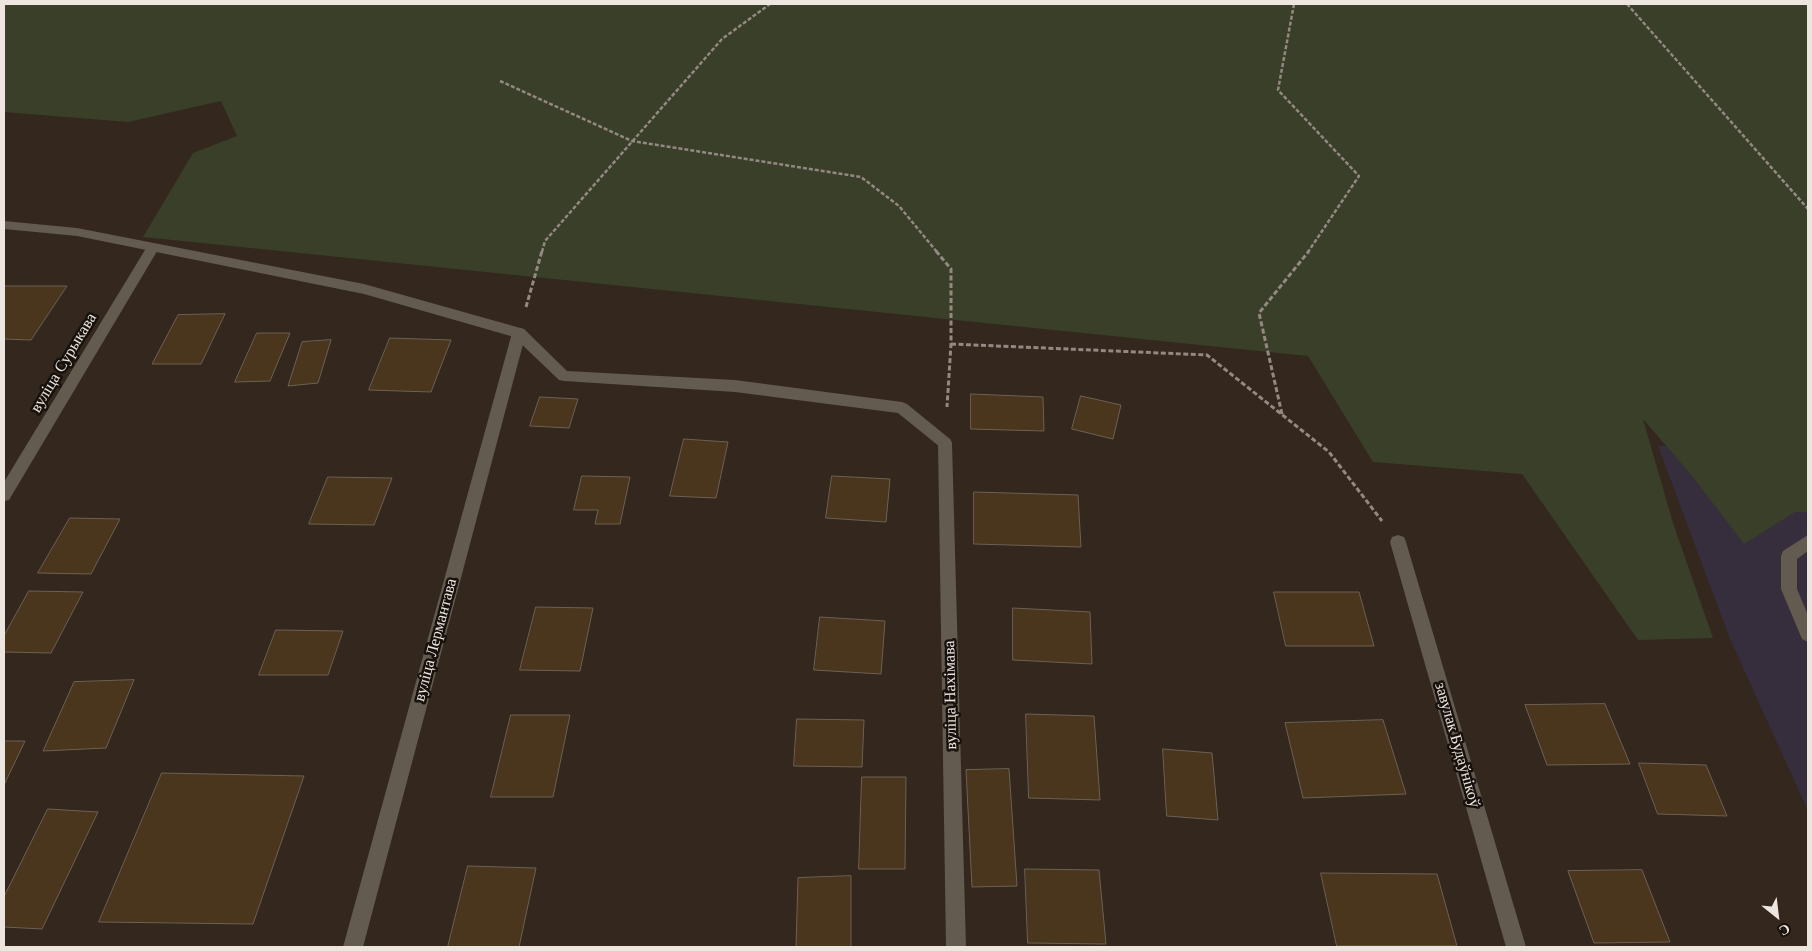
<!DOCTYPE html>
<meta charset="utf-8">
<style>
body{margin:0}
#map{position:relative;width:1812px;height:951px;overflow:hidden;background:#33271e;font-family:Georgia,serif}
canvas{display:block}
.frame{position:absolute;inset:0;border:5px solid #ede5df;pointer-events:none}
.north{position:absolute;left:1752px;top:891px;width:50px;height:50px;-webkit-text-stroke:4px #17110d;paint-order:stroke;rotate:151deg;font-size:14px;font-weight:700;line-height:20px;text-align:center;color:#ede5df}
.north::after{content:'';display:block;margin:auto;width:18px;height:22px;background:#ede5df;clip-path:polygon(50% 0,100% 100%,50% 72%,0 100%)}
</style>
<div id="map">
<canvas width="1812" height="951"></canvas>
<div class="frame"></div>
<div class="north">С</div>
</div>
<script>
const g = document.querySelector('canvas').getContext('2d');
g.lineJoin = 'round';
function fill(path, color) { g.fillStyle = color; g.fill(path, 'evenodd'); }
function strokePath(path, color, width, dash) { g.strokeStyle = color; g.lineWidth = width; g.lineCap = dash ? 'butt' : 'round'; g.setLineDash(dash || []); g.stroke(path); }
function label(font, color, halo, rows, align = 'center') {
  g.font = font + ' Georgia,serif'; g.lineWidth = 5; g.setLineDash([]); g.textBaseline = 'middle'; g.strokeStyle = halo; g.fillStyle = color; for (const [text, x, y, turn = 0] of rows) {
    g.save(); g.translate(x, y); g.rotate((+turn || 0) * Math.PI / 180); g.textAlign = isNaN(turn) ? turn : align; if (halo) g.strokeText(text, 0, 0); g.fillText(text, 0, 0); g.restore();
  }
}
fill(new Path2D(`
 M1808,444V811L1730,639L1658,446Z`), '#362d3d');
fill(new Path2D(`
 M4,4H1808V512H1795L1744,544L1693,477L1643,419L1673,523L1713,638L1638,640L1522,474L1373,462L1308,356L143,237L193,153L237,136L221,101L128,122L4,112Z`), '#3a3f29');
const building = new Path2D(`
 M4,286H67L31,340L4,339Z
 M225,314L201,364H152L178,315Z
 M257,333H290L270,381L235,382Z
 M390,338L451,340L431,392L369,390Z
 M331,340L318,383L288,386L302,342Z
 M971,394L1043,397L1044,431L971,429Z
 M1081,396L1121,405L1113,439L1072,429Z
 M540,397L578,399L569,428L530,426Z
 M684,439L728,442L716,498L670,496Z
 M582,476L630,477L620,524H595L598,510H574Z
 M832,476L890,479L886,522L826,518Z
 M328,477L392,478L374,525L309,524Z
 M974,492L1078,495L1081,547L974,544Z
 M70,518L120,519L91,574L38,573Z
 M29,591L83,592L51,653L4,652V636Z
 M1274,592H1359L1374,646H1286Z
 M536,607L593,608L580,671L520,670Z
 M1013,608L1090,612L1092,664L1013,660Z
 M820,617L885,621L881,674L814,670Z
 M276,630L343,631L328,675H259Z
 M134,680L106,748L43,751L74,682Z
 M1605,704L1630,764L1547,765L1525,705Z
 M1026,714L1094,716L1100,800L1029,798Z
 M511,715H570L553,797H491Z
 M797,719L864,720L862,767L794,766Z
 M1383,720L1406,794L1303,798L1285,723Z
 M4,741H25L4,785Z
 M1163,749L1212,753L1218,820L1167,816Z
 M1639,763L1706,765L1727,816L1658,814Z
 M1009,769L1017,886L972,887L966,770Z
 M162,773L304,776L253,924L99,922Z
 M862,777H906L905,869H859Z
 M48,809L98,812L42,929L4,927V897Z
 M468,866L536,868L519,947H448Z
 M1025,869L1099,870L1106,944L1028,943Z
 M1642,870L1670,942L1594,943L1568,871Z
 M1321,873L1437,874L1457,946H1337Z
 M851,876V947H796L798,878Z`);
fill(building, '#4a351d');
strokePath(building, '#6d6155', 1);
strokePath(new Path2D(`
 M1294,4L1278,90L1359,176L1308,252
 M1627,4L1808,209
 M500,81L632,141L861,177L899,206L937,252
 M542,252L545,241L722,39L770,4`), '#938982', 2.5, [4, 2]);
strokePath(new Path2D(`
 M936,251L951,269V344L947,407
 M526,307L542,251
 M951,344L1207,355L1329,452L1382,521
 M1282,414L1259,313L1309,251`), '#938982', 3, [5, 2.5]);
fill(new Path2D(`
 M4,221L77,228L364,284L524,329L567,371L735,380L902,402L907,404L950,439L952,443L950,447L945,449L940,447L898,413L735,392L564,381L559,380L514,337L364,294L77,236L4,229Z`), '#635b4f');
fill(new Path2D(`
 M153,243L158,245L159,248L9,500L4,501V482L148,245Z
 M519,328L524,329L526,333L363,947H343L512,333L514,329Z
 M945,437L950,439L952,443L966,947H946L938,443L940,439Z
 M1398,535L1404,537L1406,542L1526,947H1506L1390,542L1392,537Z
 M1808,535V551L1797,559V589L1808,615V642L1802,639L1781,589V556L1783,551Z`), '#635b4f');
label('16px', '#ede5df', '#17110d', [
 ["вуліца Сурыкава",64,363,-59],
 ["вуліца Лермантава",436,640,-75],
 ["вуліца Нахімава",951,695,-91],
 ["завулак Будаўнікоў",1457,745,74]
]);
</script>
